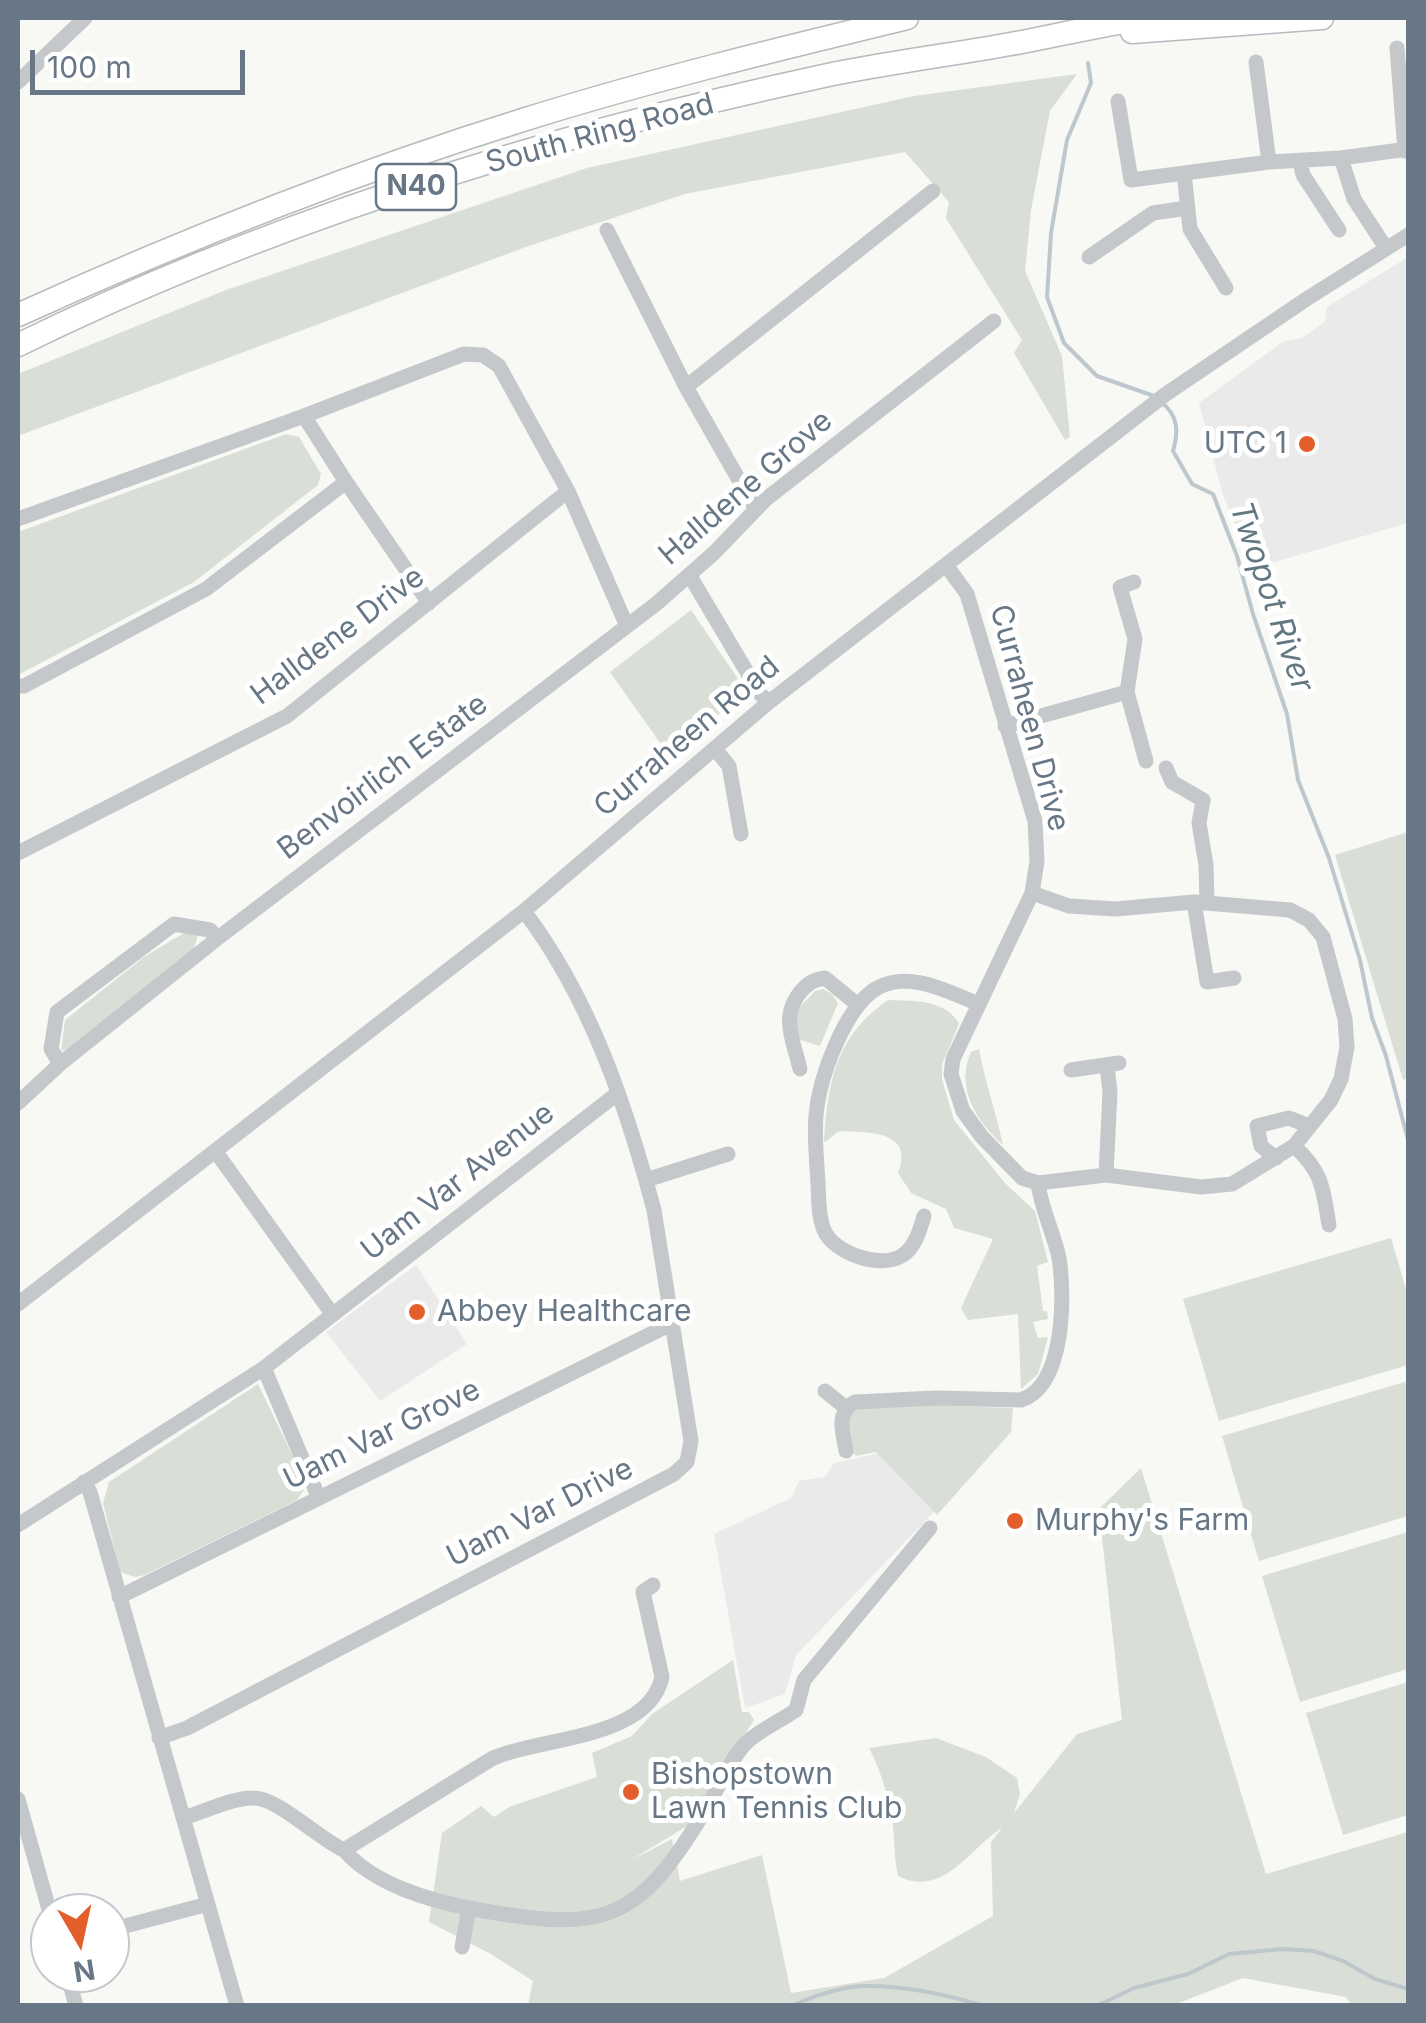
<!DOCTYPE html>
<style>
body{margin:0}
#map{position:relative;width:1426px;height:2023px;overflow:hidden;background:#f8f8f5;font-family:Inter,sans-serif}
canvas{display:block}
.frame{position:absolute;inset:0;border:20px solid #677786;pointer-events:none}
.north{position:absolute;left:30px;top:1893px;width:100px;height:100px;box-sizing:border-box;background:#fff;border:2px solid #c2c9cf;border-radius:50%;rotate:171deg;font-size:28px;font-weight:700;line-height:40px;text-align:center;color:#677786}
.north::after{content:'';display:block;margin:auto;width:35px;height:45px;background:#e25f2b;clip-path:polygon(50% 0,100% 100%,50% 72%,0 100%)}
.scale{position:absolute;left:30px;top:50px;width:215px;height:45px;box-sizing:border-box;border:5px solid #677786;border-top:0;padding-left:12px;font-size:30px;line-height:35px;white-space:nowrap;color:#677786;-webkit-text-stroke:8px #fff;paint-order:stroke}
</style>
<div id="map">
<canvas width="1426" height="2023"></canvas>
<div class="frame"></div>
<div class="north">N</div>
<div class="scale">100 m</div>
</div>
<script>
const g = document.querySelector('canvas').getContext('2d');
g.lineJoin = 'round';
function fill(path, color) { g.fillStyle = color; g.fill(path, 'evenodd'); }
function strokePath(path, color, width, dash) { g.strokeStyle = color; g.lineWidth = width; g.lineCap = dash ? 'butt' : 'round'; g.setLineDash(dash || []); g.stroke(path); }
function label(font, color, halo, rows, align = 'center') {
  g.font = font + ' Inter,sans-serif'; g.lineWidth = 10; g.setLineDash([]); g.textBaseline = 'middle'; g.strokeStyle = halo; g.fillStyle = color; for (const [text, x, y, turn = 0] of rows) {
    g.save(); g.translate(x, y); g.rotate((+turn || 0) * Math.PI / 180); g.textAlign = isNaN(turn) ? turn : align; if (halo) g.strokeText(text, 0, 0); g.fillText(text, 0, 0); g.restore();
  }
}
fill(new Path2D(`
 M1408,257V523L1254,568L1223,495L1199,403L1284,341L1302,338L1325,322L1327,307Z
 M416,1265L467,1344L380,1401L326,1332Z
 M880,1453L935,1511L796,1655L785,1694L745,1708L714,1534L791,1498L799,1481L825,1477L834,1463Z`), '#e9eae9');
fill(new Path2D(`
 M1077,74L1050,111L1031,210L1025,271L1062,356L1070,437L1065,440L1014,353L1022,340L946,218L949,202L905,152L685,194L523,248L18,436V374L226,290L587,168L914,96Z
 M286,434L299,437L321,474L318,485L194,582L18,675V532Z
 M691,610L747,692L668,754L610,672Z
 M1408,832V1078L1403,1080L1335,855Z
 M184,933L198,934L194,949L67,1049L61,1051L65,1020L144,957Z
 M823,989L832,994L838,1003L820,1046L800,1040L797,1034V1010L815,991Z
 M888,1000C912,1001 946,999 959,1024L942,1064V1079L954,1120L1005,1183L1035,1211L1048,1262L1037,1266L1043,1311H1047L1048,1319L1033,1322L1038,1338L1048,1337L1038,1374L1021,1389L1018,1314L968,1320L961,1308L993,1239L954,1228L946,1209L911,1193L898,1173C911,1141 887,1133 860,1132C852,1132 843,1130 836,1133C832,1136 829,1140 824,1142C828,1082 835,1037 888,1000Z
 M979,1049C985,1082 996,1112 1003,1145C976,1121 955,1087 971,1052Z
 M1391,1238L1408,1296V1365L1219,1421L1183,1299Z
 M1408,1381V1516L1259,1561L1222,1436Z
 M258,1384L303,1477L304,1490L297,1500L145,1575L135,1577L120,1572L103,1503L109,1482Z
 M901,1404L1013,1408L1011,1432L937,1515L876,1452L856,1456L852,1452L846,1419L858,1408Z
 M1141,1468L1266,1874L1408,1832V2005H1352L1346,1997L1243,1978L1171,2006L528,2005L533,1981L491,1954L429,1922L442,1833L481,1806L494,1817L509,1807L597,1777L592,1753L632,1736L652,1714L733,1660L742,1712H749L754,1720L689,1825L631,1860L672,1839L680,1881L762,1855L791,1993L884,1978L993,1916L991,1842L1002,1828C970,1847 944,1899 898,1876C894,1859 895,1844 893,1827C890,1800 881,1771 869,1748L936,1738L986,1757L1017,1778L1020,1794L1014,1813L1077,1734L1122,1720L1099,1509Z
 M1408,1532V1669L1300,1702L1262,1576Z
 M1408,1682V1815L1343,1835L1306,1713Z`), '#d9dfd6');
strokePath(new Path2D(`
 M1088,63L1091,83L1067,140L1051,233L1047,297L1064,343L1097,376L1154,396
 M1161,402C1178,415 1179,431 1173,451L1192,484L1213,494L1237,556L1253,614L1287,714L1298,780L1329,858L1360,960L1372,1018L1386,1056L1408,1140
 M791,2006C814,1996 842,1986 867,1986C905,1986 948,1995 984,2006
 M1097,2006L1134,1988L1188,1974L1229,1954L1282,1949L1314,1951L1343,1961L1375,1979L1408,1989`), '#bec7cc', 4);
const highway = new Path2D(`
 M1132,32L1322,18
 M18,315C183,240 352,173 526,119C651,80 779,49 907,18
 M18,345C271,221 553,134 828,75C892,62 957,54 1022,42C1064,34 1105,24 1148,18`);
strokePath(highway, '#b7babd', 25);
strokePath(new Path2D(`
 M1397,48L1405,151
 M1256,62L1269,162
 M18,82L85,18
 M1118,101L1131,180L1269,162L1341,158L1408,149
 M1341,158L1354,199L1386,248
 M1300,161L1303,175L1339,230
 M1184,173L1190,229L1226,288
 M607,230L686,387L755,508
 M1089,257L1153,213L1187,208
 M686,387L933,191
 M346,482L429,603
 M18,519L304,416L464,354L483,355L499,366L568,491L626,624
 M946,565L967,594L1035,821L1037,861L1032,893L953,1059L951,1074L963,1111L982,1137L1022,1178L1038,1183L1106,1175L1201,1187L1232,1184L1294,1146L1331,1100L1341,1079L1347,1047L1345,1019L1323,937L1309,920L1290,910L1194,902L1115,909L1069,906L1032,893
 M690,576L760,694L769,702
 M18,686H24L206,589L346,482L304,416
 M1127,692L1146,761
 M1005,726L1127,692L1135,639L1120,587L1134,582
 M715,749L729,766L741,834
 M1166,768L1172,782L1203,800L1199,823L1206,865L1207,903
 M18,853L287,716L568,491
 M1194,902L1207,982L1234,978
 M60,1064L51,1049L57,1012L174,924L210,930L218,938
 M800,1069C793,1039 779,1015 803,989C810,982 815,979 825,978L858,1005
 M1071,1070L1119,1063
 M18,1103L60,1064L218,938L656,604L714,553L766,499L994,321
 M1294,1146C1323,1172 1323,1189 1329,1225
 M216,1152L333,1315
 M1276,1158L1261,1146L1257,1126L1289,1118L1309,1126
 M1106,1175L1110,1092L1107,1066
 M646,1180L728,1154
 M924,1216C920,1230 915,1247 903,1255C882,1270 833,1253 824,1230C818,1216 819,1199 818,1184C817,1162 814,1139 816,1116C819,1079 844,1008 877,988C910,970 948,992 979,1004
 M18,1304L524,911L769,702L1166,394L1308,298L1408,235
 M264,1368L318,1496
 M825,1391L846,1408
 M846,1451C843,1432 835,1413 855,1402L935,1398L1021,1400C1065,1386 1065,1296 1059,1258C1054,1233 1041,1209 1038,1183
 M84,1482L90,1492L237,2006
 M18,1525L264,1368L618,1093
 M119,1597L671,1324
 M159,1738L187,1728L674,1474L687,1462L691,1441L654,1210C626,1105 590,998 524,911
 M18,1799L50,1913
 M183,1818C204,1812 231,1798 253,1798C277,1797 319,1839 344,1850L493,1758C542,1737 649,1739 662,1677L643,1592L653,1585
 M344,1850C373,1884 430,1901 474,1909C604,1933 637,1924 706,1809C718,1789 729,1761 745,1744C756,1732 782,1720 796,1710L804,1680L930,1528
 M110,1930L208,1904
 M462,1947L469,1908
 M67,1973L76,2006`), '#c4c8cb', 15);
strokePath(highway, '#fff', 22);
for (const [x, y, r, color] of [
 [1307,444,10,"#e25f2b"],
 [417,1312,10,"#e25f2b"],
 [1015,1521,10,"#e25f2b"],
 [631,1792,10,"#e25f2b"]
]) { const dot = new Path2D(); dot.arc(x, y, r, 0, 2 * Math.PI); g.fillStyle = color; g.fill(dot); strokePath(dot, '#fff', 4); }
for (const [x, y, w] of [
 [416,187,80]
]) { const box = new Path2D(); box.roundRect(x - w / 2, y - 23, w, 46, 8); g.fillStyle = '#fff'; g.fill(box); strokePath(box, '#677786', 2.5); }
label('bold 28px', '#677786', null, [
 ["N40",416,187]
]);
label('30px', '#677786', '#fff', [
 ["South Ring Road",600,134,-15],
 ["Halldene Grove",746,488,-41],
 ["Halldene Drive",338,636,-37],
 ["Curraheen Drive",1029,718,75],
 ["Curraheen Road",687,737,-40],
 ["Benvoirlich Estate",383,777,-37],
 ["Uam Var Avenue",458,1182,-38],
 ["Uam Var Grove",382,1435,-26],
 ["Uam Var Drive",540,1513,-27]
]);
label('30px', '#677786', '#fff', [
 ["UTC 1",1287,444,"right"],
 ["Abbey Healthcare",437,1312],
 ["Murphy's Farm",1035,1521],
 ["Bishopstown",651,1775],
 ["Lawn Tennis Club",651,1809]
], 'left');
label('italic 32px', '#637882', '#fff', [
 ["Twopot River",1271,597,71]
]);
</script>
